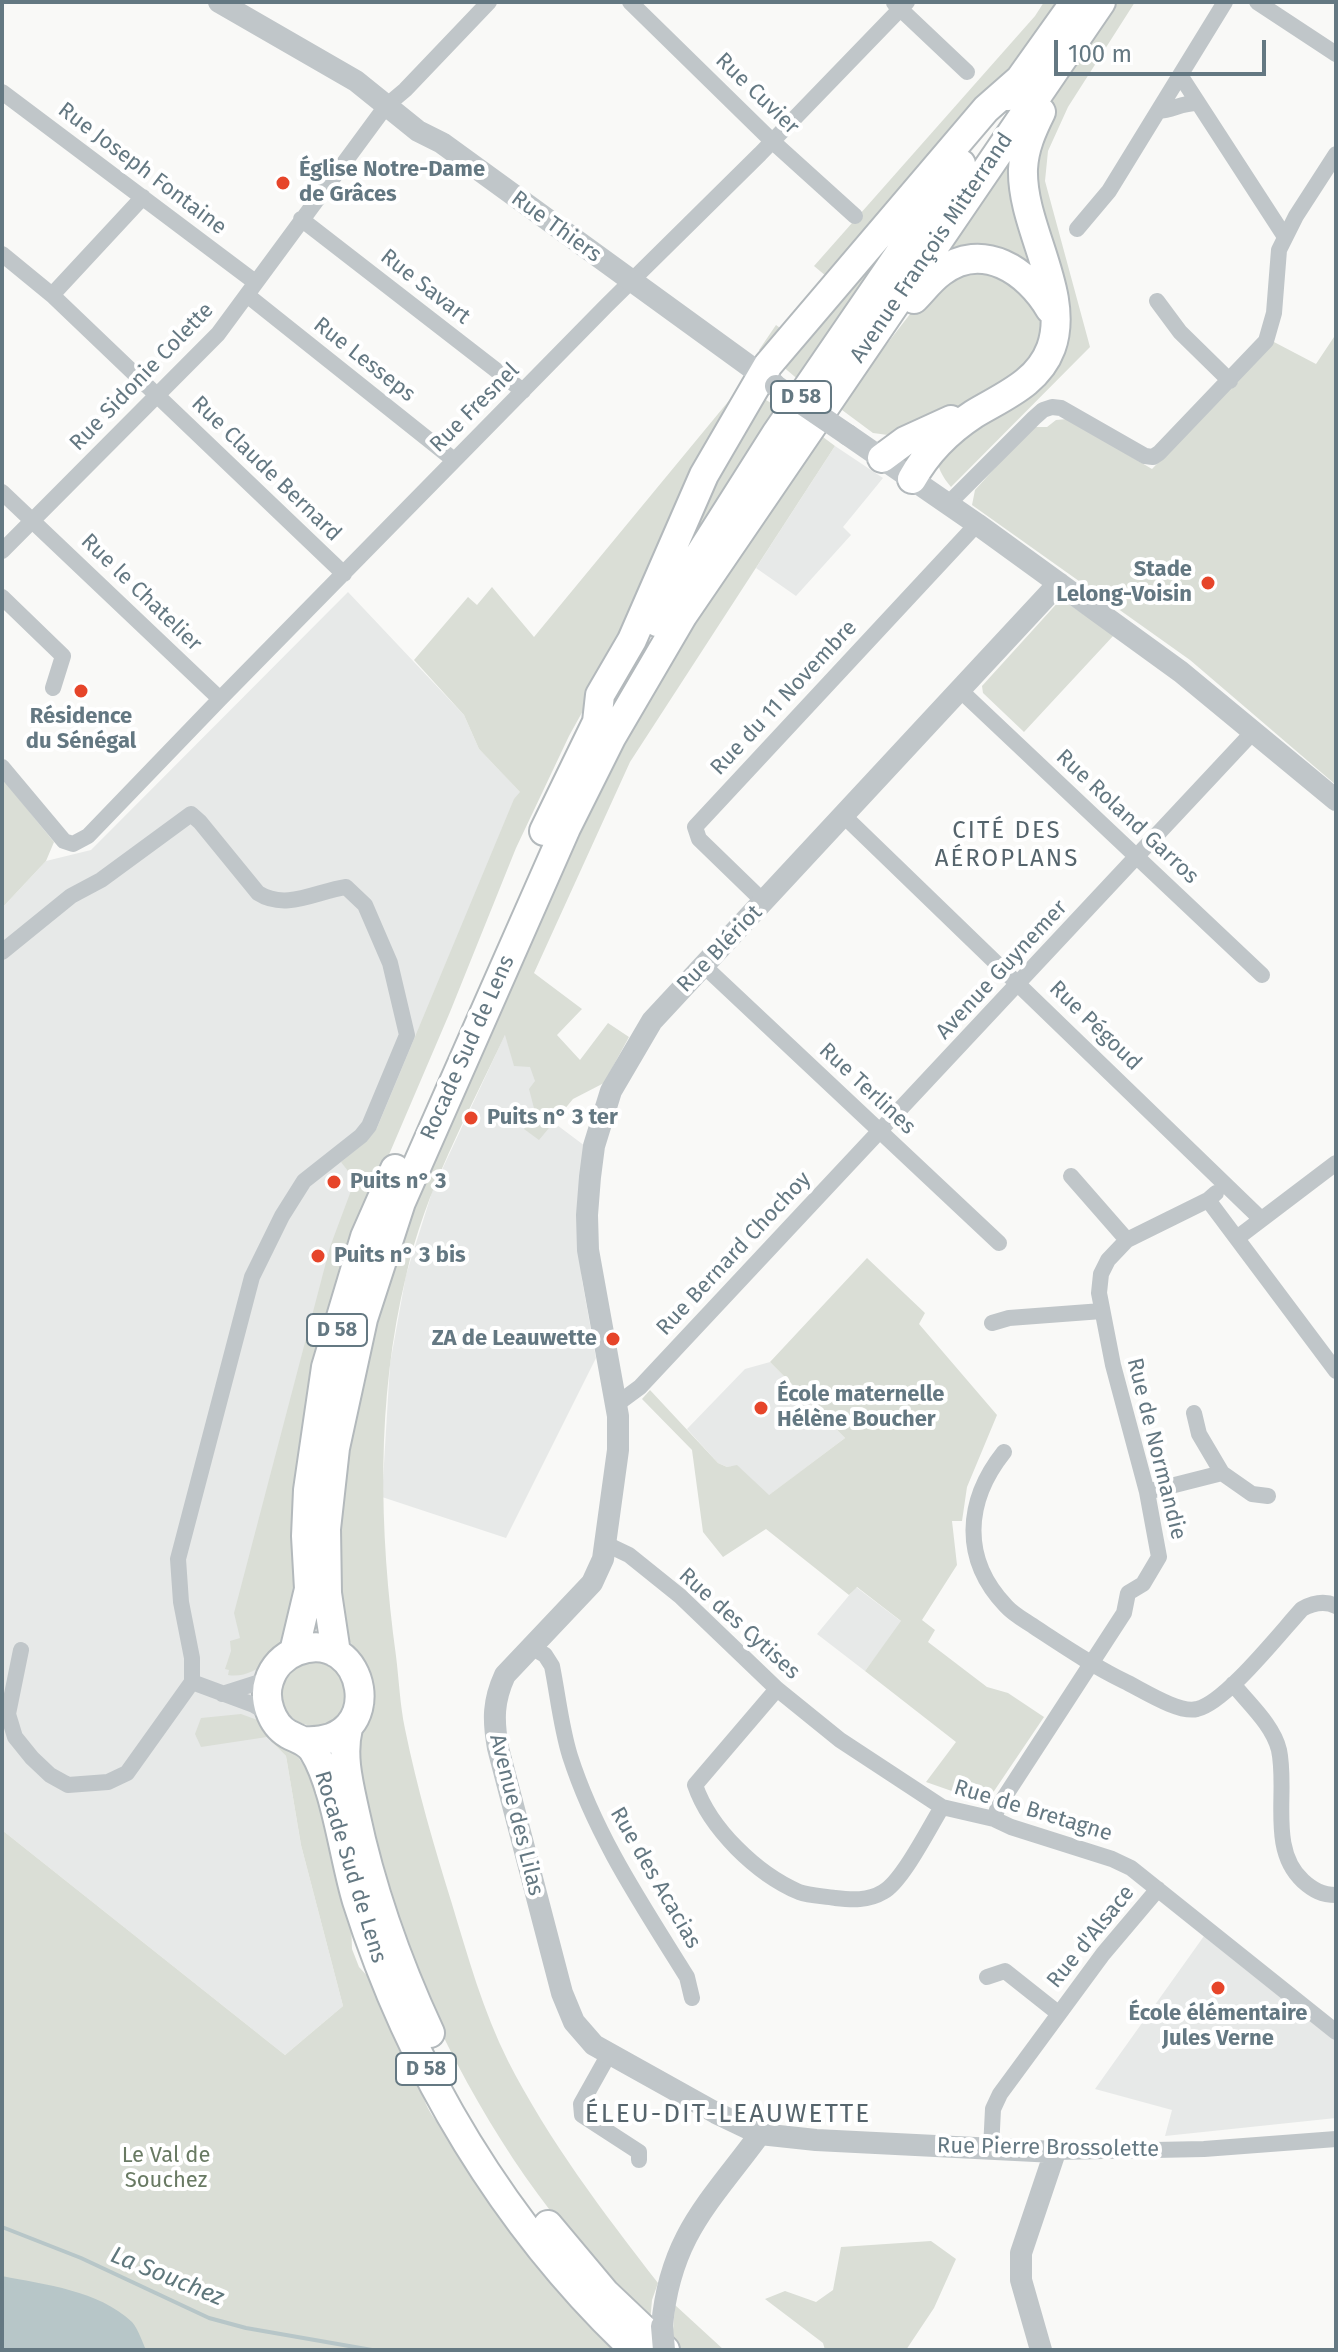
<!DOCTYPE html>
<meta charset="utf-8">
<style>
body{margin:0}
#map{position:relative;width:1338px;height:2352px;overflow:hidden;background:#f9f9f7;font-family:"Fira Sans",sans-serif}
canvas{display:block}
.frame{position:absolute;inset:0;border:4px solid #647882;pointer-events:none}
.scale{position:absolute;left:1054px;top:40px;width:212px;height:36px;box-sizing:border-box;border:4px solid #647882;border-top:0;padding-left:10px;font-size:24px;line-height:28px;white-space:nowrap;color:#647882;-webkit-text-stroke:6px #fff;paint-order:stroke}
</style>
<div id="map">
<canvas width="1338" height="2352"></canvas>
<div class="frame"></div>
<div class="scale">100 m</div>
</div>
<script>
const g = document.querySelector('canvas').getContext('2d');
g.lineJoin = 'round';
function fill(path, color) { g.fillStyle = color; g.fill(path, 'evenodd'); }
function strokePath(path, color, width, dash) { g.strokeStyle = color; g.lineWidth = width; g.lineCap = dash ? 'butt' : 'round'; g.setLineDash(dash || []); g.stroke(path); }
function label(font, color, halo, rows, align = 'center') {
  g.font = font + ' "Fira Sans",sans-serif'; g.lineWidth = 8; g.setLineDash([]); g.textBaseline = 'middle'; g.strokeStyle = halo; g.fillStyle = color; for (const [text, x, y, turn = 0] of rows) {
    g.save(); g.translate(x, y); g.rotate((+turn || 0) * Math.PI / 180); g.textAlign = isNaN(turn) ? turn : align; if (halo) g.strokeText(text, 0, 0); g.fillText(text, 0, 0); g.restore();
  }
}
fill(new Path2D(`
 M835,446L883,478L843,527L851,535L796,596L756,568Z
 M348,592L464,715L479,749L526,798L391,1128L257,1665V1695L267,1737L286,1756L301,1845L343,2006L285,2055L2,1830V908L46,861L91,850Z
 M523,996L549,1119L585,1146L577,1220L582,1280L596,1358L506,1538L382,1497L390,1364L406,1275L433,1189Z
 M770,1362L845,1438L768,1496L737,1466L727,1467L718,1463L687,1429L745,1369Z
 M856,1587L902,1622L865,1671L817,1634Z
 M1204,1936L1336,2040V2118L1165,2136L1172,2110L1095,2089Z`), '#e7e9e8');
fill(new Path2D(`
 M1044,2H1061L979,106L765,354L759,350L776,325L783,330L826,276L814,266L1035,16Z
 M1113,2H1135L1068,107L1048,151L1045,181L1090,347L951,487C942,476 937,468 937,453L1055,367L1036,217L1038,127L1083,47Z
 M1016,143L1041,279L945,262L950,239Z
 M934,183L801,382L781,365Z
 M985,268L1031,297L1047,330L1037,357L981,398L888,435L873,433L838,407L914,309L943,281Z
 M1336,334V785L1190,660L972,505L975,490L1032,427H1047L1056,420L1067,419L1152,469L1274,342L1316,364Z
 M746,380L621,642L569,736L516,848L450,1012L367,1206L299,1526L289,1628C282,1652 255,1680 228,1675L229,1670L225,1669L231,1651L230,1641L240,1638L234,1613L330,1247L355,1180L341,1162L367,1141L377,1128L514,799L520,792L479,749L464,715L414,660L468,597L477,605L492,587L534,637Z
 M763,398L782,410L674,572L689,528Z
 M819,434L835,446L630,762L534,973L582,1009L557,1035L580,1060L608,1023L629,1037L604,1083L573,1099L539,1140L524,1129L535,1112L529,1089L535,1081L530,1067L514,1066L505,1035C468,1114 425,1191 406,1276C376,1400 379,1530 396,1656C399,1680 400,1705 405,1729C417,1788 434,1846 452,1904C468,1957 483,2011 508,2061C549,2141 603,2212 658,2283L652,2300L650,2323C621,2291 591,2260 564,2228C492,2139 435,2032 396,1925C383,1887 374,1846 364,1807L367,1801L358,1757L359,1740L375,1705L374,1683L366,1663L347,1638L342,1604L339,1548L342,1497L361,1370L372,1329L421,1185L619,747L676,646Z
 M1061,599L1114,635L1024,732L983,693L982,686Z
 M2,778L54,842L46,861L2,908Z
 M867,1258L925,1313L919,1324L997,1415L967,1487L962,1521H952L957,1565L922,1620L935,1630L928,1642L987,1687L1008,1693L1044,1717L986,1803L926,1782L956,1742L865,1671L901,1621L857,1587L849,1595L766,1529L723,1557L703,1532L692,1450L642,1399L650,1390L718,1463L727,1467L737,1465L769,1495L845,1438L770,1362Z
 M282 1694a32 32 0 1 1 64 0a32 32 0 1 1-64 0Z
 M241,1714L263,1722L292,1748L308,1772L329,1834L351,1919L352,1949L359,1967L374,1983L421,2085C423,2105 435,2123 451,2135L622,2350H2V1830L285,2055L343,2006L301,1845L286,1756L267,1737L201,1747L195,1734L201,1718Z
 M931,2241L956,2259L934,2308L906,2350H825L823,2343L765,2299L785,2291L816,2302L833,2290L841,2247Z
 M675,2305L724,2350H683L672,2342Z`), '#daded6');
fill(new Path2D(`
 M2,2276C46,2285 98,2290 132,2322C138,2329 142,2341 146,2350H2Z`), '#b7c6c8');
strokePath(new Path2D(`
 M2,2227L81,2258L209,2318L246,2328L372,2350`), '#b7c6c8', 4);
const trunk = new Path2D(`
 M1008,96L1075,2
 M914,299C923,290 931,279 941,272C982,240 1028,271 1050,309
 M882,458L905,441L951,420
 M912,479C927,452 948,431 974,414C1004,396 1038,383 1051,348C1071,293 1021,227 1023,169C1024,148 1032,130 1041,112
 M657,622L776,434L961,164
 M544,831L597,722L600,695L632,640L704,475L768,365L986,109L1019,80
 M294,1652L309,1589L306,1536L308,1490L326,1367L365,1237L395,1169
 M336,1653L327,1593L326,1529L335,1448L363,1319L401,1202L566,828L611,738L683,615L1101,2
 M348,1728C341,1756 349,1785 355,1813C371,1889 397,1962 430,2033
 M304,1741C391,1746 366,1625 297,1651C284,1656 273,1667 269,1681C263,1699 271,1724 288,1734C297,1739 307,1741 313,1750C336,1786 344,1859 357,1901C410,2069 506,2229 635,2350
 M548,2225L605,2293L665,2350`);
strokePath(trunk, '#b3b9bc', 32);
strokePath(new Path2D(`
 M630,2L772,141L855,216
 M1257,2L1336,54
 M894,3L967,72
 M1180,75L1285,237
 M2,92L255,282
 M1158,111C1174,110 1180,103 1198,103
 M301,219L523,391
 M1077,229L1109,191L1225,2
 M2,254L52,295L344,574
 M52,295L143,197
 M247,295L454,460
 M1157,301L1180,332L1230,381
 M2,492L220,699
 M948,504L1034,418L1043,410L1052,407L1061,408L1145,456L1153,457L1159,453L1266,341L1274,313L1279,250L1296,216L1336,154
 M2,551L218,334L386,106L405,90L489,2
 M2,597L63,656L53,688
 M961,691L1262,975
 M2,767L64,841L73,844L88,836L220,699L606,306L760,154L907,2
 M844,816L1261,1219
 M764,902L699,839L695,827L977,524
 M2,952L71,896L101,880L191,814L200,822L258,893C286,911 317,891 346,887L365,905L390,963L407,1035L369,1126L361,1136L304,1181L282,1216L252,1277L178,1559L181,1602L192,1658V1682L127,1773L108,1782L68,1785L50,1775L32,1758L15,1737L8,1714L21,1650
 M704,966L999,1243
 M1071,1176L1127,1240L1208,1200L1216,1193
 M1208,1200L1336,1371
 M1237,1238L1336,1163
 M992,1323L1009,1318L1102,1311
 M617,1404L640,1387L1253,732
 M1194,1413L1199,1434L1222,1473
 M1004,1452C965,1501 961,1559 1006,1606C1014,1615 1026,1621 1036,1628C1065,1647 1093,1666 1124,1681C1141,1689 1179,1714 1197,1709C1225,1703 1280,1633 1302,1609C1313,1603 1324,1600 1336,1606
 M1147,1492L1222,1473L1252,1494L1268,1496
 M606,1544L629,1555L680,1596L777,1689L840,1740L942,1807L994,1819L1011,1827L1112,1859L1131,1868L1336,2032
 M533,1648L545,1655L552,1666C558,1696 561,1727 570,1756C596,1837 643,1906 687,1977L692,1998
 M192,1682L254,1705L271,1715
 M1233,1684C1249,1704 1273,1725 1279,1750C1288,1792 1268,1849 1303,1881C1313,1890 1322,1895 1336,1895
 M777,1689L695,1785C710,1829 757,1874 799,1892C810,1896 824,1896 835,1898C852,1900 868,1901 883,1892C902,1882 929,1828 942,1807
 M222,1694L269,1679
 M994,1819L998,1807L1124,1613L1128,1593L1143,1584L1159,1557L1147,1492L1113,1365L1099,1293L1101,1274L1108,1260L1127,1240
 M987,1977L1005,1971L1058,2013
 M609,2054L581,2104L582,2115L639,2152V2160
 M991,2149L993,2109L1000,2094L1103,1954L1158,1889
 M1055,2152L1204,2149L1336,2139`), '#c0c6c9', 16);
strokePath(new Path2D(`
 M219,2L356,81L418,131L442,143L774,384
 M848,435L977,524L1181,672L1336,800
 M662,2326C670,2236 710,2202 760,2134
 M1041,2350L1021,2280V2253L1055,2152L816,2140L760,2134L716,2113L594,2045L574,2022L562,1993L498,1748C493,1720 493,1701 505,1675L592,1583L603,1559L618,1450V1416L588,1250L587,1215L590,1177L594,1146L611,1091L652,1021L1059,583`), '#c0c6c9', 22);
strokePath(trunk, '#fff', 28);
strokePath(new Path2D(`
 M776,386L848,435
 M662,2326L664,2350`), '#c0c6c9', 22);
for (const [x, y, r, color] of [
 [283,183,8,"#e6452a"],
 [1208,583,8,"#e6452a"],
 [81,691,8,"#e6452a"],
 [471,1118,8,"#e6452a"],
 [334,1182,8,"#e6452a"],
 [318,1256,8,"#e6452a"],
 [613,1339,8,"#e6452a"],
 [761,1408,8,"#e6452a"],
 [1218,1988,8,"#e6452a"]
]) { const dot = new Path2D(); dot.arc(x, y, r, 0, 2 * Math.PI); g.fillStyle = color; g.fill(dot); strokePath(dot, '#fff', 3); }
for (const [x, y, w] of [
 [801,397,60],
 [337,1330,60],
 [426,2069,60]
]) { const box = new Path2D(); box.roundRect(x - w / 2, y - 16, w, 32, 6); g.fillStyle = '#fff'; g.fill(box); strokePath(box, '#647882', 2); }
label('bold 20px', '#647882', null, [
 ["D 58",801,397],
 ["D 58",337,1330],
 ["D 58",426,2069]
]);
label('22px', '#647882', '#fff', [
 ["Rue Cuvier",757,94,44],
 ["Rue Joseph Fontaine",142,169,37],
 ["Rue Thiers",556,227,36],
 ["Avenue François Mitterrand",932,248,-56],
 ["Rue Savart",425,287,38],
 ["Rue Lesseps",364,360,38],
 ["Rue Sidonie Colette",142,377,-46],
 ["Rue Fresnel",475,408,-45],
 ["Rue Claude Bernard",266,469,44],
 ["Rue le Chatelier",141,593,44],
 ["Rue du 11 Novembre",784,698,-47],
 ["Rue Roland Garros",1127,817,43],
 ["Rue Blériot",720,949,-46],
 ["Avenue Guynemer",1002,970,-47],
 ["Rue Pégoud",1095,1026,44],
 ["Rocade Sud de Lens",468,1048,-66],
 ["Rue Terlines",867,1089,43],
 ["Rue Bernard Chochoy",734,1254,-47],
 ["Rue de Normandie",1156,1449,76],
 ["Rue des Cytises",739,1624,42],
 ["Rue de Bretagne",1033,1811,17],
 ["Avenue des Lilas",516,1815,76],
 ["Rocade Sud de Lens",350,1867,73],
 ["Rue des Acacias",655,1878,60],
 ["Rue d'Alsace",1091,1937,-51],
 ["Rue Pierre Brossolette",1048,2148,1]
]);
label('bold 22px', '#647882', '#fff', [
 ["Église Notre-Dame",299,170],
 ["de Grâces",299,195],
 ["Stade",1192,570,"right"],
 ["Lelong-Voisin",1192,595,"right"],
 ["Résidence",81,717,"center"],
 ["du Sénégal",81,742,"center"],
 ["Puits n° 3 ter",487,1118],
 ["Puits n° 3",350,1182],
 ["Puits n° 3 bis",334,1256],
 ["ZA de Leauwette",597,1339,"right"],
 ["École maternelle",777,1395],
 ["Hélène Boucher",777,1420],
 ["École élémentaire",1218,2014,"center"],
 ["Jules Verne",1218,2039,"center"]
], 'left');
label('22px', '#697a63', '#fff', [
 ["Le Val de",166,2156],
 ["Souchez",166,2181]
]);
g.letterSpacing = '2px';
label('24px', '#56656d', '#fff', [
 ["CITÉ DES",1007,831],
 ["AÉROPLANS",1007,859]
]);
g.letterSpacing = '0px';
label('italic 24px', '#5f777c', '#fff', [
 ["La Souchez",167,2277,22]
]);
g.letterSpacing = '2px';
label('26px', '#56656d', '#fff', [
 ["ÉLEU-DIT-LEAUWETTE",728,2115]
]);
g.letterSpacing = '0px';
</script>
